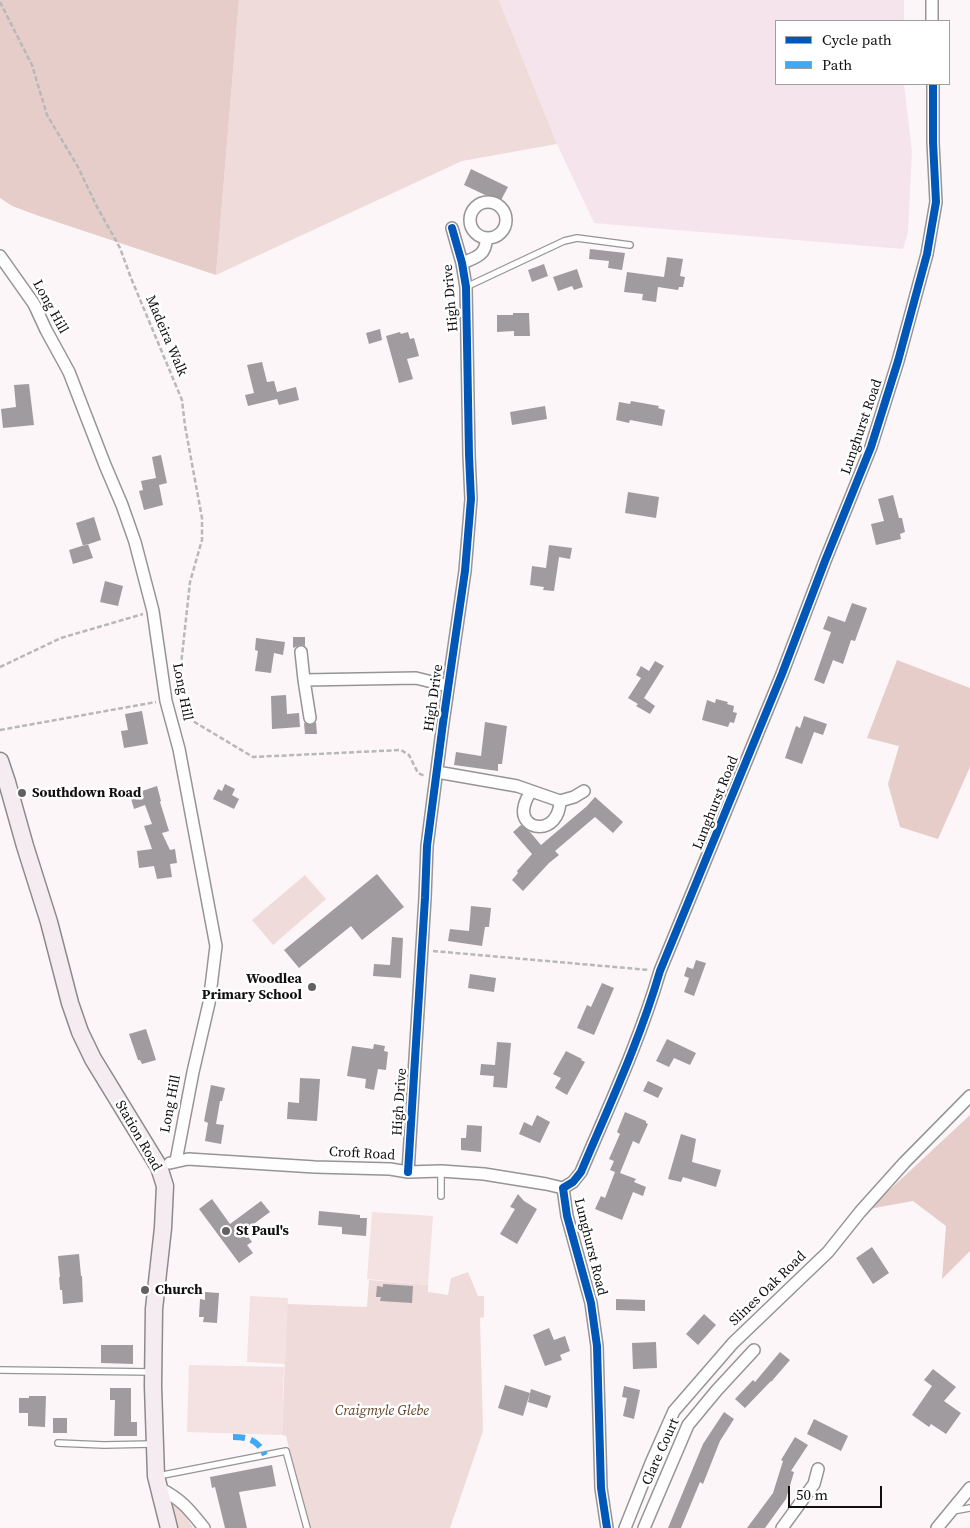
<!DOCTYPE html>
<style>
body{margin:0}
#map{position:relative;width:970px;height:1528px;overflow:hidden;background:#fcf6f9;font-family:"Source Serif 4",serif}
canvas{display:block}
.legend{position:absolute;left:775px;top:20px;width:175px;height:65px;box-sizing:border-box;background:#fff;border:1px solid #9f9f9f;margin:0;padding:6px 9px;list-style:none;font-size:15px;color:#101010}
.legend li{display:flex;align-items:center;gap:10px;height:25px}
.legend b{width:25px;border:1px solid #9f9f9f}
.scale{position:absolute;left:788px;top:1486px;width:94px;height:22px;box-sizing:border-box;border:2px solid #101010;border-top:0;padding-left:6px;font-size:15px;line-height:18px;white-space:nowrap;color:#101010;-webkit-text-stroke:4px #fff;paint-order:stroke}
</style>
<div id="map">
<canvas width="970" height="1528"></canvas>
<ul class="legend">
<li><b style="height:6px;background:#0057b8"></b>Cycle path</li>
<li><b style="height:6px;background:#3fa9f5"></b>Path</li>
</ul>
<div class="scale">50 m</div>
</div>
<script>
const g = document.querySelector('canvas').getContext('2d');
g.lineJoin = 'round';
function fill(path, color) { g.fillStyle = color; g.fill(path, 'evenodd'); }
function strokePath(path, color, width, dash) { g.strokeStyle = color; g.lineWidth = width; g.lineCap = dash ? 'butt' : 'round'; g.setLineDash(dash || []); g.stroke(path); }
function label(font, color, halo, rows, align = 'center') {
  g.font = font + ' "Source Serif 4",serif'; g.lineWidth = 5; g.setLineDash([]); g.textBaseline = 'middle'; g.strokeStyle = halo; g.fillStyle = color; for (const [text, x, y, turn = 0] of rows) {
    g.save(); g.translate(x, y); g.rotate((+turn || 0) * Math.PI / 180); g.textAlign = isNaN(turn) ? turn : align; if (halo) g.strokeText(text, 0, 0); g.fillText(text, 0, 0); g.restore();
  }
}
fill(new Path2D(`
 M499,0H904V21H776V84H904L912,152L908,232L903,249L594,223L557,144Z`), '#f6e4ec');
fill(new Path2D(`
 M239,0H499L557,144L462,161L216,275Z
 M305,875L326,899L273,945L252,920Z
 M468,1272L478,1296H484V1317L480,1318L483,1431L450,1528H309L286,1436L282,1435L287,1304L367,1307L369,1280L428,1285V1292L448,1295L451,1278Z
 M172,1506C182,1507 188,1520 193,1528H177Z`), '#efdbda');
fill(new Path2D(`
 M0,0H239L216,275L39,216L12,206L0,198Z
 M897,660L970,688V767L938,839L900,827L888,784L899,746L867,738Z
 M970,1115V1251L942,1279L946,1226L913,1201L869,1209Z`), '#e6cdc9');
fill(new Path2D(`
 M372,1212L433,1216L428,1285L367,1279Z
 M250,1296L288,1298L285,1364L247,1362Z
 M189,1365L284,1367L282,1435L187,1432Z`), '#f4e2e3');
fill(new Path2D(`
 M471,169L508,187L500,202L464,185Z
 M590,249L625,253L622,270L608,268L609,261L589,259Z
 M667,257L683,259L680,276L685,277L683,287H679L678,290L658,287L656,302L642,300L643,294L624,292L627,272L664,277Z
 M544,264L548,276L532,282L528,270Z
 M577,269L583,287L574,290L572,286L558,291L553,277Z
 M513,313H529L530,336H514V331L497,332V315H513Z
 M380,329L382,340L369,344L366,333Z
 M400,332L401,334L408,332L410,339L414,338L419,356L407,359L413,379L399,383L386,336Z
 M262,362L267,382L274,381L277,392L296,387L299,400L279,405L277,399L248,406L245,395L254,393L247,365Z
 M29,384L34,425L3,428L1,409L16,407L14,385Z
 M631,401L659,406L658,408L665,410L662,426L630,420L629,423L616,420L619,402L630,404Z
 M545,406L547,419L512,425L510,412Z
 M161,455L167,483L159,485L163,505L144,510L139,491L143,490L141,481L156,478L152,457Z
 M628,492L659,497L656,518L625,513Z
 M893,495L899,518H902L905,532L900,534L901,539L876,545L871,524L884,521L878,499Z
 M94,517L101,540L83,546L76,523Z
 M88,544L93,558L73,564L69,550Z
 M549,545L572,548L570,559L559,557L554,591L543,590L544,587L530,585L532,566L546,568Z
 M105,581L123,586L118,606L100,602Z
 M852,603L867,608L855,641L851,640L843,664L833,660L824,684L814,680L831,632L823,629L828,616L845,622Z
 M293,637H305V646L300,645L293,648Z
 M256,638L285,642L283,655L274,653L271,673L255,671L258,651L255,650Z
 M655,661L664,666L644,698L655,706L650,714L636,706L638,704L628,698L641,678L636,675L641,666L649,671Z
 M286,695L287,714L299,713L300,727L272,729L271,696Z
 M716,699L728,702L727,704L734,706L733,712L737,713L734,723L730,722L728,727L702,720L707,700L715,703Z
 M142,711L148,744L124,748L121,731L128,730L125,714Z
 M804,716L827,724L823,735L814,732L802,764L785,758L796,726L800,728Z
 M316,722L317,734H305L304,723L311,725Z
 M485,722L507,726L502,764H498V771L454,765L456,752L481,756Z
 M225,784L235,789L232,795L239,799L234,809L213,799L218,789L222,791Z
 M157,786L161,801L160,802L169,831L162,833L170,850L175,849L177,863L170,864L172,877L157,879L154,866L139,868L137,851L152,849L144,826L152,824L145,805L134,809L130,795Z
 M595,797L623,822L613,833L595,817L555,851L559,855L549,863L523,891L512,880L518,873L517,871L532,854L513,832L521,825L530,832L541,845L587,806Z
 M377,874L404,907L362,940L351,926L299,968L284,950Z
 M471,906L491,908L489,927H485L482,946L448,941L450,929L469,931Z
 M392,937L403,938L401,978L373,976L374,964L390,965Z
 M696,960L706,963L694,996L684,992L689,978L684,976L687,967L693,969Z
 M470,974L496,978L494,992L468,988Z
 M602,983L614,988L594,1035L577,1028L587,1005L591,1007Z
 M146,1029L156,1060L142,1064L140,1060H138L129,1034Z
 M667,1039L696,1053L690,1065L674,1058L669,1067L656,1061Z
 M497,1042L511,1043L507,1088L493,1087L494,1076L480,1075L481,1064L495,1065Z
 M374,1044L385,1046L384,1051L388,1052L386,1070L378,1069L374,1090L365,1088L366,1079L347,1076L352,1046L373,1049Z
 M566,1051L582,1059L581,1060L585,1062L567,1095L555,1088L561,1078L553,1074Z
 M300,1078L320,1079L317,1121L287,1119L288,1102L299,1103Z
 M648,1081L663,1088L658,1098L643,1091Z
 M211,1085L225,1088L222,1101H220L216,1124L224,1125L221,1144L205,1141L208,1123L204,1121Z
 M625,1112L646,1121V1123L648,1124L639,1144L633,1141L620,1173L636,1179L634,1182L646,1187L643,1196L633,1192L622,1220L595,1209L601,1196L605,1198L615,1172L610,1170L614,1161L609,1159L620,1134L617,1132Z
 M537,1115L550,1122L540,1143L519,1134L524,1122L532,1126Z
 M467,1125L482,1126L481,1152L461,1150V1138H466Z
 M681,1134L696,1139L692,1162L721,1170L716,1187L683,1177L681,1182L668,1179Z
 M518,1194L524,1201L537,1209L517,1244L500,1234L515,1209L510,1207Z
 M212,1199L230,1224L261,1201L270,1212L244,1231L252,1242L247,1245L253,1253L239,1263L199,1209Z
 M319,1211L360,1215V1218H367L366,1236L342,1234V1227L318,1225Z
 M872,1247L889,1273L873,1284L856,1258Z
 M79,1254L81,1276H82L83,1302L63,1304L62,1290H60L59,1277H60L58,1256Z
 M383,1284L413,1286L412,1303L380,1301L381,1297H376L377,1286L383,1287Z
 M205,1292L219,1293L217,1323L203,1322L204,1317H199L200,1299L205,1300Z
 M616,1299L645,1300V1311L616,1310Z
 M704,1314L716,1325L698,1345L686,1334Z
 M549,1328L554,1340L565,1336L570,1351L560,1355L562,1360L545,1366L533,1335Z
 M656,1342L657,1368L633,1369L632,1343Z
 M101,1345H133V1364L101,1363Z
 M780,1352L790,1360L771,1382V1381L745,1408L735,1399L753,1380L755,1382Z
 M933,1369L956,1387L944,1401L961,1413L946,1434L931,1424L929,1427L912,1415L932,1386L924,1380Z
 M505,1385L530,1393L523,1416L498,1408Z
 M624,1386L640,1390L634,1419L623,1416L627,1398L622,1397Z
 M110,1388H131V1422H137V1436H114L115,1400H110Z
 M531,1389L551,1396L547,1408L528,1402Z
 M29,1396H46L45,1427L28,1426V1413H19V1398H29Z
 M724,1412L734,1419L720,1441L703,1484L700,1482L681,1528H668L703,1444Z
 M53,1418H67V1433H53Z
 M814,1419L848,1436L841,1451L807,1434Z
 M795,1437L808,1445L791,1471L794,1472L786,1499L765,1528H747L773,1493L783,1461L781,1460Z
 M272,1465L276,1486L239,1492L247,1528H225L215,1487L212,1488L210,1477Z`), '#a09b9e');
const lane = new Path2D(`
 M466,287L564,241L577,238L630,245
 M441,1171V1196
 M0,1370L152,1372
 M58,1443L104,1445L153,1444
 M158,1476L286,1451L307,1528
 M953,1511L970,1508`);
const street = new Path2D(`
 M932,0V21
 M470 220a18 18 0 1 1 36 0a18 18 0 1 1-36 0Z
 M0,256L34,304L46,330L69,372L105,465L122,505L135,542L153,611L166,701L179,749L216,946L209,1003L193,1072L176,1161
 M462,263C475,258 487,255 486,238
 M301,652L304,680L310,718
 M304,680L416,678L448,686
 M437,772L517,786L560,801L574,797L584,791
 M531,791C528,796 525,801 524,807C519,832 559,836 560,801
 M170,1163L188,1159L315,1167L390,1169L408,1172L441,1171L484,1174L546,1184L563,1188
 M408,1172L425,898L427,846L443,723L465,571L471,499L469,455L466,287L462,263L452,228
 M159,1488C181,1499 189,1509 204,1528
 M607,1528L601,1488L597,1346L591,1303L567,1216L563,1188L573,1182L581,1172C609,1106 640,1040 660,971L782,674L825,561L871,447L898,361L927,254L936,202L933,142V84
 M625,1528L651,1463L674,1411L733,1343L828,1252L860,1212L904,1163L970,1096
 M644,1528L688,1425L717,1390L754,1350
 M782,1528L814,1484L818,1469
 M937,1528L970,1488`);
const secondary = new Path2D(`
 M0,761L7,782L25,846L49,922L70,1003L80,1032L93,1059L159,1167L165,1186L163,1228L154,1309L153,1386L156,1476L169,1528`);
strokePath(lane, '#969495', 8);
strokePath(street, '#969495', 14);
strokePath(secondary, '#8d8a8c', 19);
strokePath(new Path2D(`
 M0,2L32,65L47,115L78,167L96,205L120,248L131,278L182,400L185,426L202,518V540L190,582L180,674L175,686
 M0,667L61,638L143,614
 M181,714L253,757L401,750L409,755L418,773L425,776
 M0,730L156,702
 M433,951L649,970`), '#b9b8b8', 2.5, [5, 2.5]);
strokePath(lane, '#fffefe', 5.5);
strokePath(street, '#fffefe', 11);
strokePath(secondary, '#f4ecf0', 16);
strokePath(new Path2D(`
 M233,1437C248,1437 258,1440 265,1455`), '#3fa9f5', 6, [12, 6]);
strokePath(new Path2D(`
 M408,1172L425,898L427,846L443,723L465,571L471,499L469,455L466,287L462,263L452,228
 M607,1528L601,1488L597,1346L591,1303L567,1216L563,1188L573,1182L581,1172C609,1106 640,1040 660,971L782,674L825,561L871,447L898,361L927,254L936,202L933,142V84`), '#0057b8', 8);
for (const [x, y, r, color] of [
 [22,793,5,"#636062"],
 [312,987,5,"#636062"],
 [226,1231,5,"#636062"],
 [145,1290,5,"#636062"]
]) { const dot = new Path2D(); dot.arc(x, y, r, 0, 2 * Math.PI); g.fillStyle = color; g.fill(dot); strokePath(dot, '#fff', 2); }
label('14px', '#101010', '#fff', [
 ["High Drive",451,298,-95],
 ["Long Hill",50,307,61],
 ["Madeira Walk",166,336,67],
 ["Lunghurst Road",862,427,-71],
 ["Long Hill",182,692,79],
 ["High Drive",434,698,-82],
 ["Lunghurst Road",716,803,-68],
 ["High Drive",400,1102,-86],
 ["Long Hill",171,1104,-79],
 ["Station Road",138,1136,60],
 ["Croft Road",362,1154,3],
 ["Lunghurst Road",590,1247,76],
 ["Slines Oak Road",768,1289,-44],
 ["Clare Court",661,1452,-66]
]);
label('bold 14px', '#101010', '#fff', [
 ["Southdown Road",32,793],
 ["Woodlea",302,979,"right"],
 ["Primary School",302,995,"right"],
 ["St Paul's",236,1231],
 ["Church",155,1290]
], 'left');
label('italic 14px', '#614027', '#fff', [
 ["Craigmyle Glebe",382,1411]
]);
</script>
